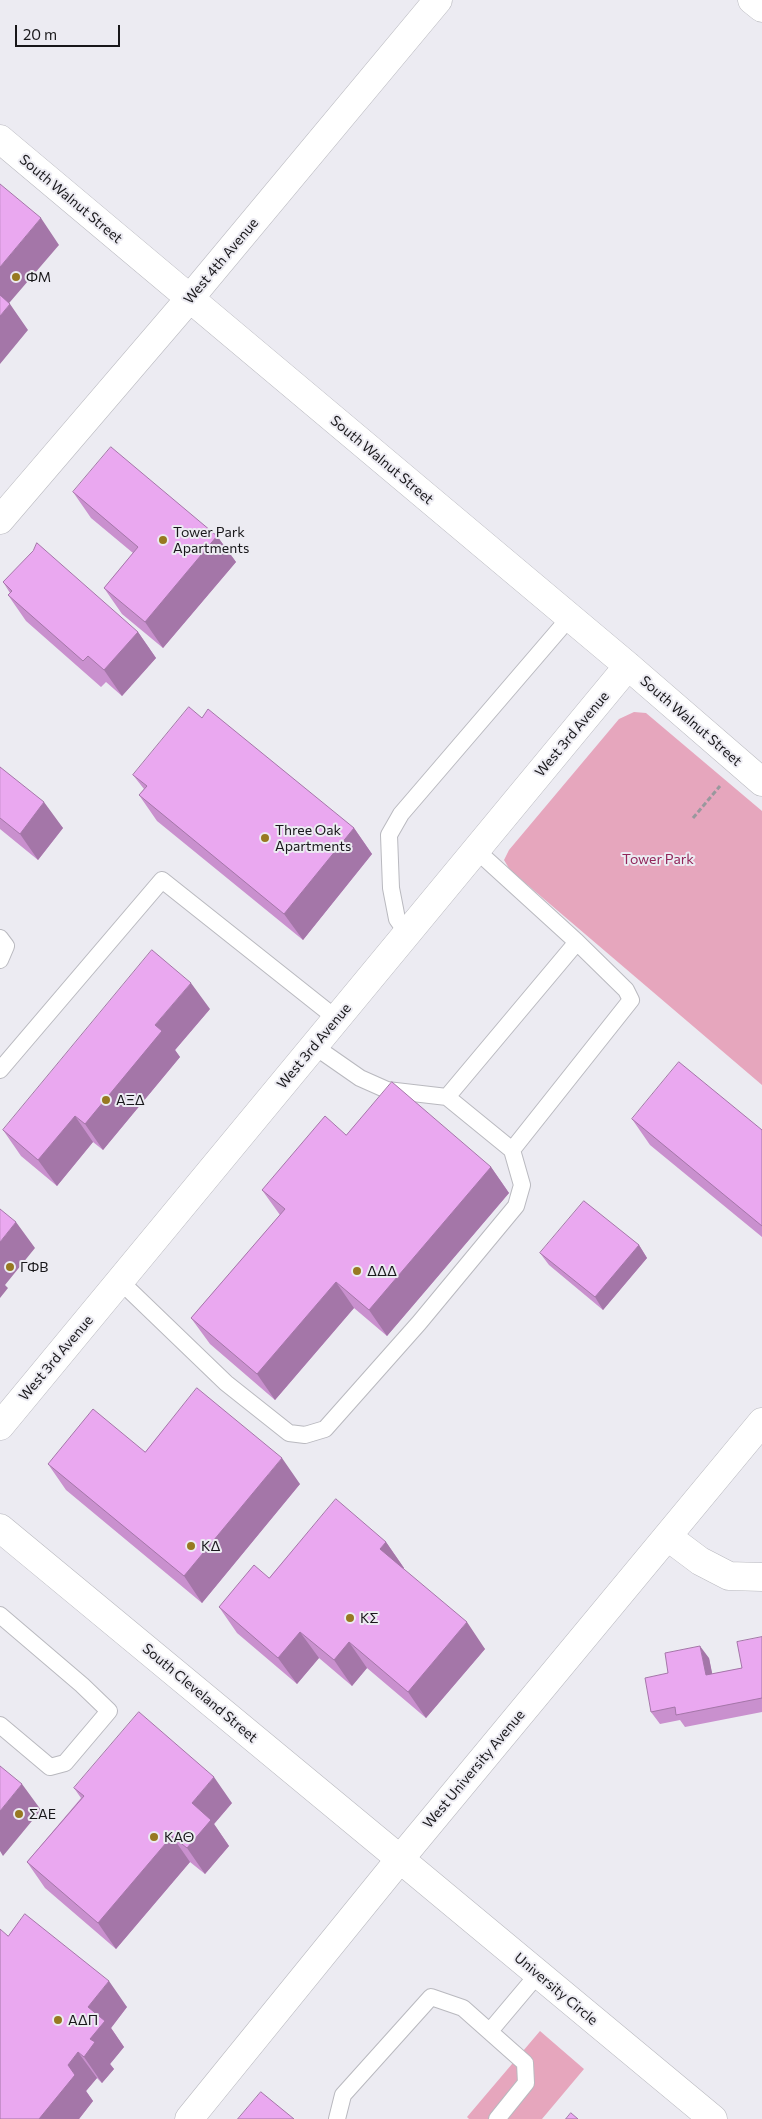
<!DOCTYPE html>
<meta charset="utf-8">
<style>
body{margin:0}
#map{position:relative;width:762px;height:2119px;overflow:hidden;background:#ecebf2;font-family:Commissioner,sans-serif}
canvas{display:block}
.scale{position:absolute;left:15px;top:25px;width:105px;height:22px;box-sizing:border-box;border:2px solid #18171a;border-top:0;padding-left:6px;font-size:15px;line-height:18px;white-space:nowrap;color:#18171a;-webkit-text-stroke:4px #ecebf2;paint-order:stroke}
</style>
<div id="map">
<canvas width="762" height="2119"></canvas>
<div class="scale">20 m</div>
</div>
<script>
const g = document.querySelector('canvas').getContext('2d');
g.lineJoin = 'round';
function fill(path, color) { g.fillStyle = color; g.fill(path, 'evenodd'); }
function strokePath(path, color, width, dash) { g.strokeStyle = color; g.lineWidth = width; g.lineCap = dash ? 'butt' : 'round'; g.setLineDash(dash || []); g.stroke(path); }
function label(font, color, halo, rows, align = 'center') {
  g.font = font + ' Commissioner,sans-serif'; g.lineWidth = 4; g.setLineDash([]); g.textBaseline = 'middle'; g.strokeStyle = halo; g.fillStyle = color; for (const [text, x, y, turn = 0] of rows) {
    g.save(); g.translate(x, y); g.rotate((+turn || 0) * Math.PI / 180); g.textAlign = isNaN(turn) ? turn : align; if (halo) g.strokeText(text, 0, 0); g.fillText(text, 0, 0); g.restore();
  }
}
fill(new Path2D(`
 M634,712L646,713L762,811V1085L510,870L504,860L509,850L619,719Z
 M540,2031L584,2069L542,2119H469L467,2117Z`), '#e6a6bd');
const service = new Path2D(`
 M407,933L397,919L391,888L389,835L401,814L570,617
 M0,938L6,946L0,960
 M314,1046L360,1078L387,1090L447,1097L577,942L476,850
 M0,1070L162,880L337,1019
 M447,1097L512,1150L631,1000L626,990L577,942
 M120,1281L226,1383L289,1433L305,1435L325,1429L419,1323L516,1206L522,1185L512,1150
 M0,1615L82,1685L109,1711L65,1763L50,1767L0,1725
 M490,2031L538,1974
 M337,2119L343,2095L431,1997L463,2008L525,2063L526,2083L497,2119`);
const minor = new Path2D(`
 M752,0L762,8
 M0,139L628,666L762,782
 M0,520L190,298L438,0
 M0,1426L628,666
 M0,1528L400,1859
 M668,1537L700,1561L729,1576L762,1577`);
const tertiary = new Path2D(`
 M400,1859L713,2119
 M189,2119L400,1859L762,1422`);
strokePath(service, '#b9b9bf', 18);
strokePath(minor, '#b9b9bf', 29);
strokePath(tertiary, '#b9b9bf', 29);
strokePath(new Path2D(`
 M693,818L720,786`), '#99989d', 3, [5, 2.5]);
strokePath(service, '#fff', 16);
strokePath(minor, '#fff', 28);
strokePath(tertiary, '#fff', 28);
fill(new Path2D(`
 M73,492L217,536L236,562L163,648L122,614L104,588L133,553L91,518Z
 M3,582L138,632L156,658L122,696L106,682L101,687L26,621L8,595L10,593Z
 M202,718L354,828L372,854L303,940L157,821L139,795L144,789L133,775Z
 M0,767L63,828L38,860L0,829Z
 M210,1009L175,1050L180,1057L103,1150L93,1142L57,1186L21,1156L3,1130Z
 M632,1119L762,1130V1237L650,1145Z
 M346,1135L491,1167L509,1193L387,1336L354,1308L275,1400L210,1344L191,1318L280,1215L262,1190Z
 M639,1245L647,1258L603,1310L549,1265L540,1253Z
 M145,1452L300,1484L202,1603L66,1490L48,1464Z
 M386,1542L404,1568L403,1569L485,1649L426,1718L367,1668L352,1686L319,1658L297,1684L237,1633L219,1607L269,1578Z
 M762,1637V1712L685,1727L680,1720L660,1724L651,1712L668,1673L709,1658L712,1674L742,1668Z
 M74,1788L232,1803L214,1824L229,1846L205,1874L190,1862L116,1949L45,1888L27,1862L81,1798Z
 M8,1936L127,2007L111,2028L124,2047L110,2064L114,2069L102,2083L97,2078L86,2091L93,2101L79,2119H0Z`), '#c990ce');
fill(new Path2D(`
 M41,218L59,245L4,309L0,303V267Z
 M10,304L28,330L0,364V316Z
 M217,536L236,562L163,648L145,622Z
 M138,632L156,658L122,696L104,670Z
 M44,802L63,828L38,860L20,834Z
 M354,828L372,854L303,940L284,914Z
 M191,983L210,1009L175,1050L180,1057L103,1150L85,1124L155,1025Z
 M75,1116L93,1142L57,1186L38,1160Z
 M491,1167L509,1193L387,1336L369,1310Z
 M16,1222L35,1248L5,1285L8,1288L0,1298V1242Z
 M639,1245L647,1258L603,1310L595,1297Z
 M336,1282L354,1308L275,1400L257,1374Z
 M282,1458L300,1484L202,1603L184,1576Z
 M386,1542L404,1568L398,1575L380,1549Z
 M467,1622L485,1649L426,1718L408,1692Z
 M300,1632L319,1658L297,1684L278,1658Z
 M349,1642L367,1668L352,1686L334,1660Z
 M700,1646L709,1658L715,1687L706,1675Z
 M214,1777L232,1803L214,1824L229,1846L205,1874L187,1848L192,1803Z
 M22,1784L41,1810L3,1856L0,1851V1811Z
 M172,1836L190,1862L116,1949L98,1923Z
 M109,1981L127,2007L111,2028L124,2047L110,2064L114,2069L102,2083L84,2057L90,2039L88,2007Z
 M78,2052L97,2078L86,2091L93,2101L79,2119H39L68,2065Z`), '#a476a8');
const building = new Path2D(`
 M0,184L41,218L0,267Z
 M0,295L10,304L0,316Z
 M111,447L217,536L145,622L104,588L138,547L73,492Z
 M37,543L138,632L104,670L88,656L83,661L8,595L12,591L3,582L33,551Z
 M189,707L202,718L208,709L354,828L284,914L139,795L147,786L133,775Z
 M0,767L44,802L20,834L0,818Z
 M152,950L191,983L155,1025L162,1031L85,1124L75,1116L38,1160L3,1130Z
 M679,1062L762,1130V1226L632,1119Z
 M392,1082L491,1167L369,1310L336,1282L257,1374L191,1318L285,1209L262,1190L325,1116L346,1135Z
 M584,1201L639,1245L595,1297L540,1253Z
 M0,1209L16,1222L0,1242Z
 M197,1388L282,1458L184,1576L48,1464L93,1409L145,1452Z
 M336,1499L386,1542L380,1549L467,1622L408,1692L349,1642L334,1660L300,1632L278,1658L219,1607L254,1565L269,1578Z
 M762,1637V1698L676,1715L675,1707L651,1712L645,1678L668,1673L665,1653L700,1646L706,1675L742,1668L737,1642Z
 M139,1712L214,1777L192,1803L211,1820L187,1848L172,1836L98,1923L27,1862L84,1796L74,1788Z
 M0,1766L22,1784L0,1811Z
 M25,1914L109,1981L88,2007L105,2021L90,2039L95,2042L84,2057L78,2052L68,2065L75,2075L39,2119H0V1929L8,1936Z
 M261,2092L294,2119H238Z
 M571,2113L578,2119H566Z`);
fill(building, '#eaa8f0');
strokePath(building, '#a476a8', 1);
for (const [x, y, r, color] of [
 [16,277,5,"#977921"],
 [163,540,5,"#977921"],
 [265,838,5,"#977921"],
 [106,1100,5,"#977921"],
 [10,1267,5,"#977921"],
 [357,1271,5,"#977921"],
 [191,1546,5,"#977921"],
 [350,1618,5,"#977921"],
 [19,1814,5,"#977921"],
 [154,1837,5,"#977921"],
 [58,2020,5,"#977921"]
]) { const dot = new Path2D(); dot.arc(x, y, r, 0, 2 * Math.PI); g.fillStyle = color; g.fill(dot); strokePath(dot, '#ecebf2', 2); }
label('14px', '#18171a', '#ecebf2', [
 ["South Walnut Street",71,199,40],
 ["West 4th Avenue",221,261,-50],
 ["South Walnut Street",382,460,40],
 ["South Walnut Street",691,721,41],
 ["West 3rd Avenue",572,734,-50],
 ["West 3rd Avenue",314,1046,-50],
 ["West 3rd Avenue",56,1358,-50],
 ["South Cleveland Street",200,1693,40],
 ["West University Avenue",474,1769,-50],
 ["University Circle",556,1989,40]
]);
label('14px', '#18171a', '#ecebf2', [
 ["ΦΜ",26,277],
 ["Tower Park",173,532],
 ["Apartments",173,548],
 ["Three Oak",275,830],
 ["Apartments",275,846],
 ["ΑΞΔ",116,1100],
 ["ΓΦΒ",20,1267],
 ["ΔΔΔ",367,1271],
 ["ΚΔ",201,1546],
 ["KΣ",360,1618],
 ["ΣAE",29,1814],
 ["ΚΑΘ",164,1837],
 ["ΑΔΠ",68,2020]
], 'left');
label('14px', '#91265a', '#ecebf2', [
 ["Tower Park",658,859]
]);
</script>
